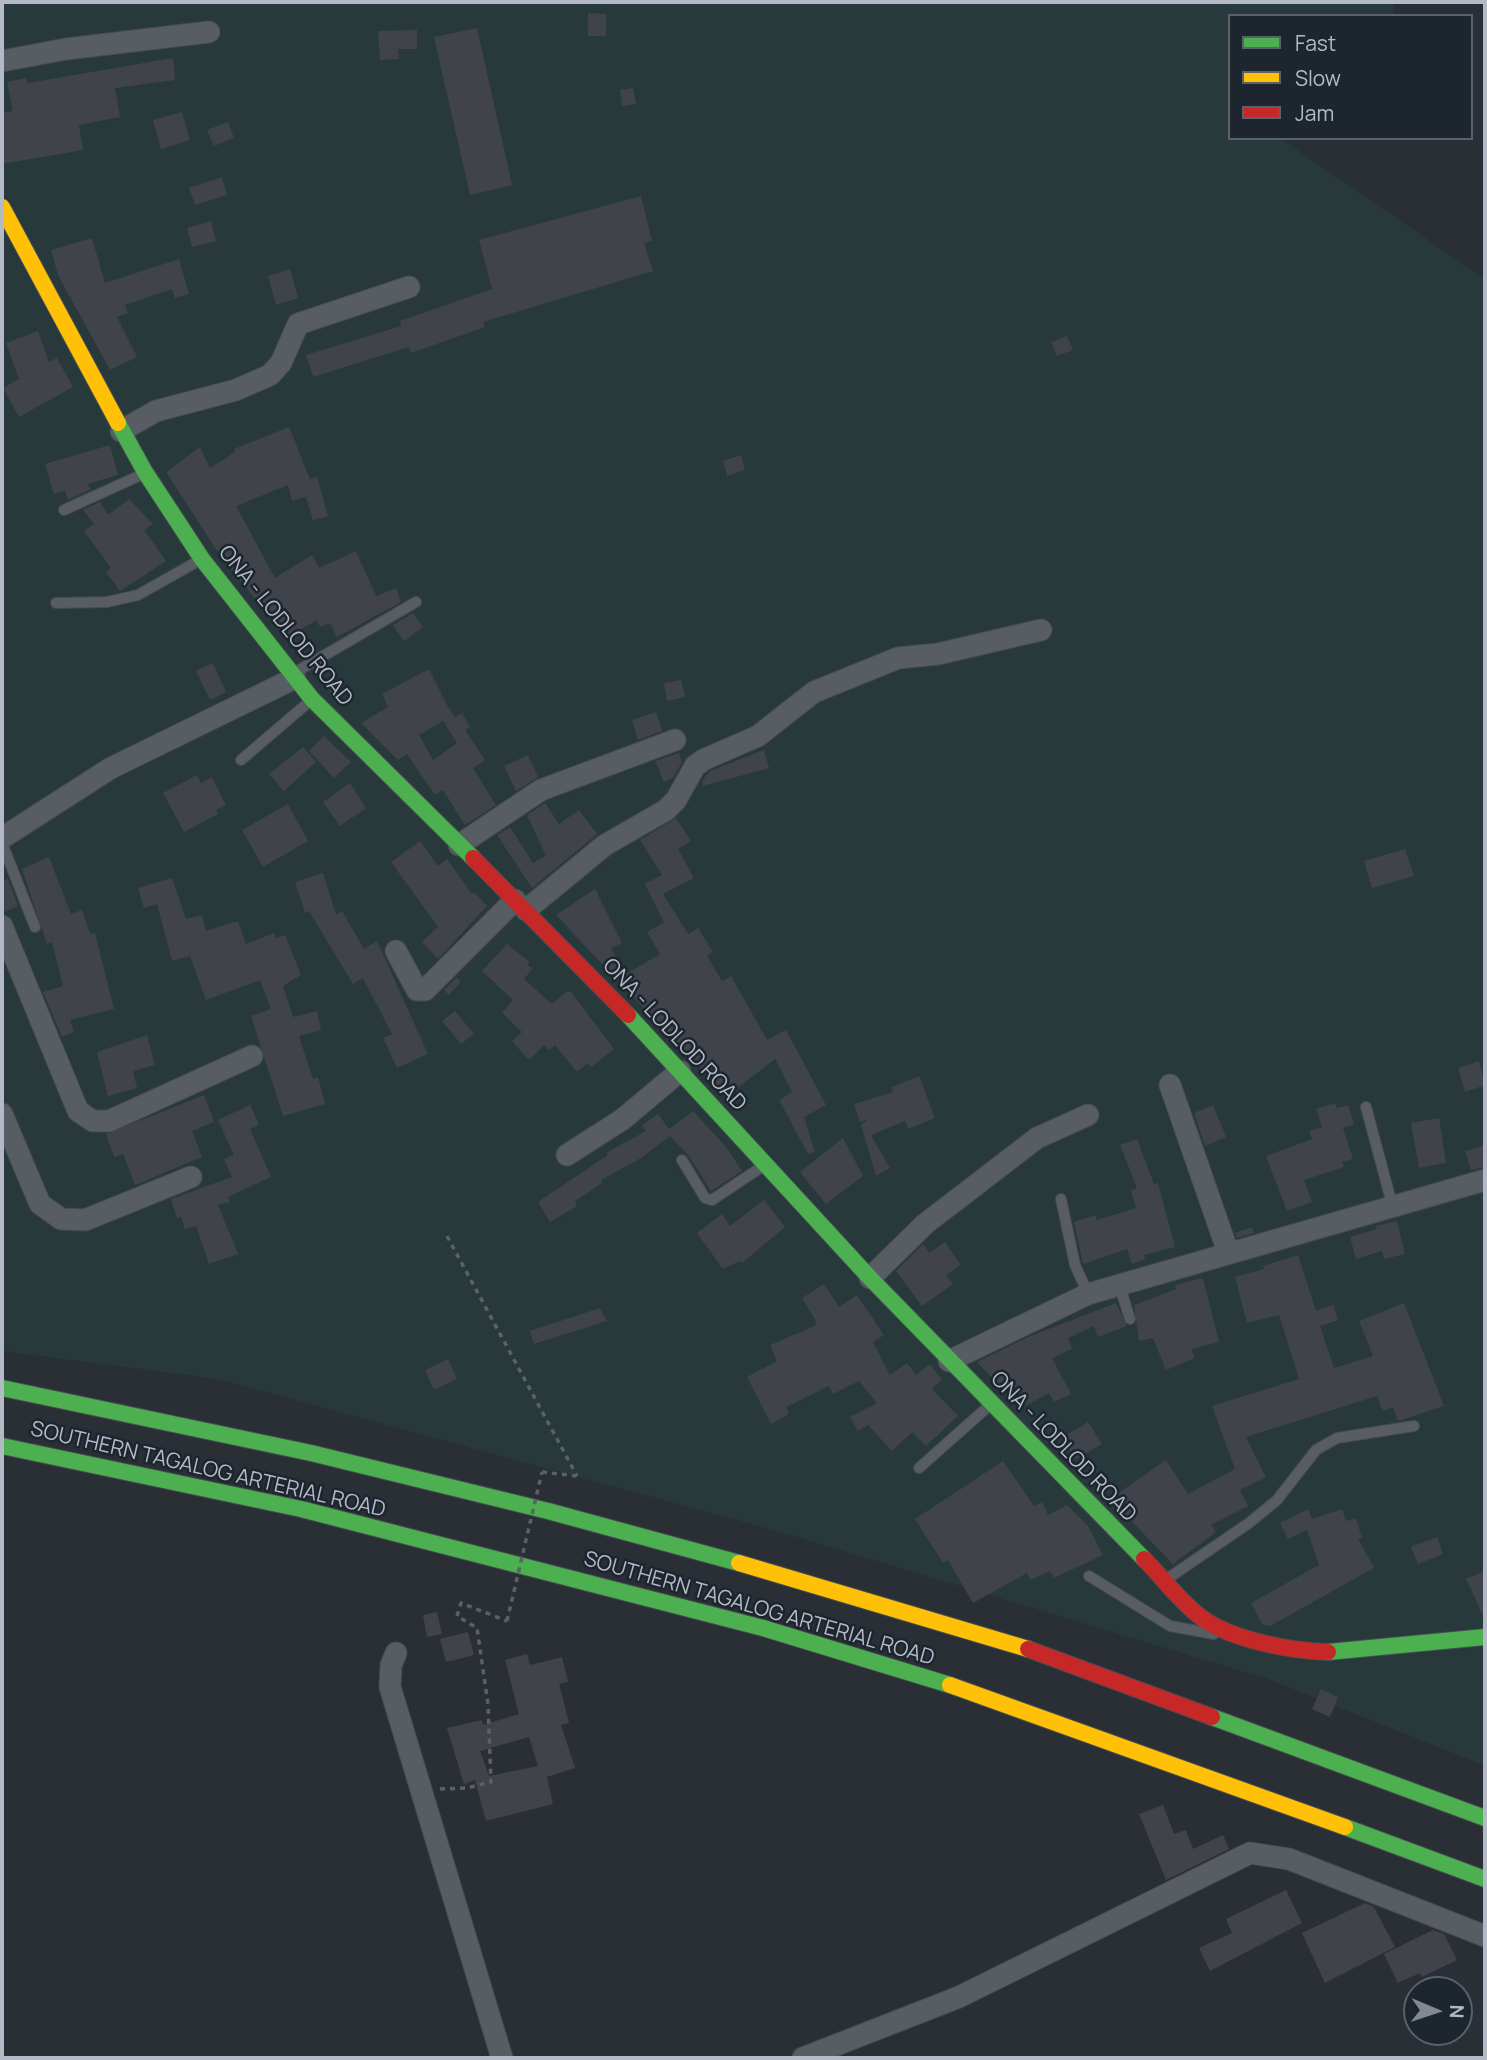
<!DOCTYPE html>
<style>
body{margin:0}
#map{position:relative;width:1487px;height:2060px;overflow:hidden;background:#292f35;font-family:Manrope,sans-serif}
canvas{display:block}
.frame{position:absolute;inset:0;border:4px solid #b3bac6;pointer-events:none}
.legend{position:absolute;left:1228px;top:14px;width:245px;height:126px;box-sizing:border-box;background:#1d252f;border:2px solid #59616b;margin:0;padding:9px 12px;list-style:none;font-size:21px;color:#b3bac6}
.legend li{display:flex;align-items:center;gap:14px;height:35px}
.legend b{width:35px;border:2px solid #59616b}
.north{position:absolute;left:1403px;top:1976px;width:70px;height:70px;box-sizing:border-box;background:#1d252f;border:2px solid #59616b;border-radius:50%;rotate:92deg;font-size:19px;font-weight:700;line-height:28px;text-align:center;color:#b3bac6}
.north::after{content:'';display:block;margin:auto;width:24px;height:32px;background:#838993;clip-path:polygon(50% 0,100% 100%,50% 72%,0 100%)}
</style>
<div id="map">
<canvas width="1487" height="2060"></canvas>
<div class="frame"></div>
<ul class="legend">
<li><b style="height:9px;background:#4caf50"></b>Fast</li>
<li><b style="height:9px;background:#ffc107"></b>Slow</li>
<li><b style="height:9px;background:#c62828"></b>Jam</li>
</ul>
<div class="north">N</div>
</div>
<script>
const g = document.querySelector('canvas').getContext('2d');
g.lineJoin = 'round';
function fill(path, color) { g.fillStyle = color; g.fill(path, 'evenodd'); }
function strokePath(path, color, width, dash) { g.strokeStyle = color; g.lineWidth = width; g.lineCap = dash ? 'butt' : 'round'; g.setLineDash(dash || []); g.stroke(path); }
function label(font, color, halo, rows, align = 'center') {
  g.font = font + ' Manrope,sans-serif'; g.lineWidth = 5; g.setLineDash([]); g.textBaseline = 'middle'; g.strokeStyle = halo; g.fillStyle = color; for (const [text, x, y, turn = 0] of rows) {
    g.save(); g.translate(x, y); g.rotate((+turn || 0) * Math.PI / 180); g.textAlign = isNaN(turn) ? turn : align; if (halo) g.strokeText(text, 0, 0); g.fillText(text, 0, 0); g.restore();
  }
}
fill(new Path2D(`
 M2,2H1394L1393,16H1230V138H1280L1485,279V1766L1265,1678L777,1531L218,1379L2,1351Z`), '#27393b');
fill(new Path2D(`
 M588,13L606,14V36H588Z
 M477,28L512,185L470,195L434,37Z
 M417,30V49H398L399,59L380,60L378,31Z
 M173,58L175,80L115,88L120,117L79,125L83,150L2,164V113L13,111L7,82L26,78L28,83Z
 M633,88L636,104L622,106L620,90Z
 M182,112L190,140L161,149L153,120Z
 M228,122L234,138L214,146L207,130Z
 M222,177L227,195L195,205L189,188Z
 M641,196L652,241L644,243L653,271L483,322L485,327L411,353L409,347L313,377L306,355L401,326L400,321L492,289L479,240Z
 M211,221L216,241L192,247L187,228Z
 M92,238L105,283L179,259L189,294L175,298L172,289L125,305L128,313L117,317L137,357L110,370L58,275L51,250Z
 M290,269L298,298L276,305L268,276Z
 M38,331L49,362L57,358L73,387L19,417L3,388L19,379L6,343Z
 M1067,336L1073,350L1057,356L1051,342Z
 M289,427L310,479L317,477L328,516L313,520L306,497L292,501L288,485L236,506L275,578L312,555L319,568L356,551L376,596L396,588L401,602L337,637L330,623L320,627L317,620L286,638L216,549L166,472L200,447L210,468L235,452L234,449Z
 M110,445L118,475L87,484L91,489L68,500L65,490L54,494L45,464Z
 M741,455L745,470L727,476L723,461Z
 M129,499L153,524L144,530L166,561L120,591L106,572L111,568L84,531L94,524L83,510L100,502L108,515Z
 M413,613L423,627L404,641L393,625Z
 M213,663L226,692L210,700L196,671Z
 M429,669L447,705L455,717L462,713L470,727L465,730L485,760L473,768L496,805L465,825L443,790L435,795L407,754L398,760L361,723L388,707L382,694ZM443,721L457,743L433,760L419,735Z
 M334,677L339,688V693L334,696L322,683Z
 M681,680L685,697L667,701L664,683Z
 M656,712L662,731L638,740L632,720Z
 M324,736L351,762L334,778L309,751Z
 M303,747L316,762L284,791L269,774Z
 M764,750L769,768L703,786L702,781L710,771Z
 M679,753L682,762L673,778L664,782L655,761Z
 M528,755L538,777L516,791L504,766Z
 M197,775L201,783L212,777L226,805L216,810L218,814L184,832L163,793Z
 M350,783L366,808L340,826L323,802Z
 M545,803L559,824L579,810L597,834L532,888L497,835L510,827L533,863L546,856L527,815Z
 M288,804L308,841L263,867L242,830Z
 M676,818L691,841L678,849L694,878L663,894L688,934L698,928L713,952L707,956L722,981L731,976L767,1040L786,1030L826,1105L804,1117L815,1152L808,1154L779,1100L792,1092L775,1059L727,1096L556,915L595,889L622,943L611,948L626,974L660,954L647,932L664,922L645,884L662,875L640,840Z
 M420,841L438,866L447,859L472,894L474,892L487,906L438,959L422,942L438,927L391,862Z
 M1405,849L1414,876L1372,888L1364,861Z
 M49,857L71,914L82,910L90,934L95,933L114,1009L70,1020L74,1032L62,1037L43,992L63,986L52,942L47,944L22,869Z
 M323,873L336,915L342,911L364,949L377,941L428,1054L397,1068L383,1038L392,1034L363,978L353,984L309,911L305,913L295,882Z
 M172,878L186,919L202,915L206,931L238,921L246,944L274,933L276,938L285,935L301,975L283,986L293,1017L317,1011L321,1030L299,1036L313,1079L318,1077L325,1104L283,1116L251,1016L271,1009L260,980L206,1000L190,956L172,961L157,904L144,908L138,888Z
 M8,879L18,906L2,913V881Z
 M507,944L530,962L527,964L532,969L524,979L552,1004L566,992H571L614,1049L591,1067L588,1063L577,1072L555,1045L549,1050L544,1045L529,1060L512,1041L522,1032L502,1013L513,1000L482,971Z
 M457,977L461,982L449,995L444,990Z
 M455,1011L474,1034L461,1044L442,1021Z
 M147,1035L155,1065L133,1071L137,1088L108,1096L97,1052Z
 M1479,1061L1485,1085L1465,1092L1458,1068Z
 M919,1076L935,1118L908,1129L905,1121L871,1135L890,1168L876,1176L861,1125L868,1119L860,1122L854,1104L893,1092L892,1087Z
 M204,1095L214,1122L192,1131L202,1157L135,1185L123,1154L114,1157L106,1134Z
 M1335,1103L1337,1108L1348,1105L1354,1124L1343,1128L1353,1159L1342,1162L1344,1167L1304,1180L1312,1202L1287,1211L1266,1156L1312,1139L1309,1131L1322,1127L1316,1109Z
 M250,1105L259,1125L250,1129L271,1177L228,1197L230,1202L218,1205L238,1254L209,1264L196,1226L185,1229L181,1217L177,1218L171,1199L232,1177L224,1159L234,1155L218,1120Z
 M1213,1105L1226,1137L1205,1146L1194,1113Z
 M693,1111L726,1147L742,1171L711,1191L689,1156L670,1136L641,1158L601,1180L602,1183L575,1201L577,1206L550,1222L538,1202L608,1155L606,1153L646,1131L642,1125L658,1114L669,1129Z
 M1439,1118L1446,1163L1419,1168L1411,1123Z
 M843,1138L863,1176L826,1204L800,1172Z
 M1137,1139L1154,1184L1158,1183L1175,1247L1144,1255L1145,1259L1132,1264L1127,1249L1083,1264L1074,1222L1095,1215L1097,1220L1136,1208L1131,1190L1137,1188L1120,1145Z
 M1485,1145V1167L1471,1170L1465,1151Z
 M764,1200L785,1227L742,1263L740,1261L723,1269L697,1233L722,1214L730,1226Z
 M1397,1221L1405,1254L1384,1259L1382,1251L1356,1259L1350,1237L1377,1229L1376,1226Z
 M1252,1227L1254,1233L1237,1238L1235,1233Z
 M945,1242L961,1265L946,1275L953,1284L922,1306L896,1271L923,1244L929,1253Z
 M1298,1255L1316,1311L1333,1305L1338,1320L1320,1326L1334,1368L1373,1356L1359,1321L1404,1303L1444,1406L1398,1421L1393,1407L1383,1411L1377,1396L1246,1437L1266,1477L1240,1490L1248,1506L1211,1525L1216,1532L1173,1564L1110,1499L1166,1460L1188,1494L1235,1469L1212,1406L1299,1379L1279,1315L1247,1323L1235,1277L1264,1269L1263,1266Z
 M1203,1278L1219,1342L1191,1349L1195,1358L1166,1370L1153,1338L1139,1341L1134,1305L1176,1289L1175,1285Z
 M824,1284L839,1307L857,1295L884,1335L873,1342L890,1375L907,1363L916,1375L930,1364L942,1380L932,1389L958,1416L926,1446L912,1432L892,1451L868,1425L858,1431L850,1417L877,1403L859,1381L833,1394L829,1386L786,1407L789,1414L771,1424L747,1377L777,1361L770,1345L815,1326L816,1321L802,1298Z
 M1116,1303L1127,1326L1098,1337L1094,1326L1068,1338L1072,1349L1052,1358L1071,1394L1054,1402L1049,1393L1021,1408L977,1362L1028,1337Z
 M600,1308L607,1321L534,1344L530,1331Z
 M448,1359L457,1379L434,1390L425,1370Z
 M1088,1422L1102,1444L1076,1459L1062,1438Z
 M1003,1461L1034,1506L1042,1502L1048,1515L1067,1505L1088,1526L1103,1555L1054,1578L1050,1571L1031,1580L1027,1573L973,1603L948,1560L943,1563L915,1519Z
 M1308,1509L1312,1519L1342,1509L1346,1521L1356,1518L1362,1538L1358,1539L1374,1568L1270,1626L1262,1624L1251,1603L1319,1565L1307,1530L1288,1539L1280,1523Z
 M1437,1537L1443,1554L1418,1564L1411,1547Z
 M1485,1571V1620L1466,1579Z
 M437,1612L442,1634L427,1637L423,1615Z
 M468,1632L474,1655L446,1662L440,1639Z
 M527,1654L530,1665L562,1657L568,1682L559,1684L569,1723L561,1725L575,1768L547,1777L553,1804L486,1821L475,1780L464,1784L447,1728L482,1720L483,1725L519,1714L505,1660ZM529,1737L538,1766L489,1776L480,1751Z
 M1321,1689L1338,1697L1330,1717L1312,1709Z
 M1163,1805L1174,1834L1186,1830L1193,1849L1223,1835L1229,1849L1166,1880L1139,1814Z
 M1286,1890L1302,1923L1210,1971L1199,1948L1232,1933L1226,1919Z
 M1365,1903L1374,1907L1395,1947L1325,1983L1302,1933Z
 M1433,1930L1444,1934L1457,1960L1422,1977L1420,1973L1398,1983L1384,1954Z`), '#40444a');
const lane = new Path2D(`
 M64,510L143,474
 M56,603L107,602L138,595L200,560
 M294,673L416,602
 M241,760L310,701
 M2,843L35,927
 M1366,1107L1392,1204
 M682,1160L705,1198L712,1200L763,1166
 M1061,1199L1075,1265L1088,1294
 M1119,1284L1130,1319
 M919,1468L991,1404
 M1089,1576L1170,1626L1214,1634
 M1167,1579L1249,1523L1277,1500L1316,1450L1337,1438L1414,1426`);
const street = new Path2D(`
 M2,61L66,49L209,32
 M121,431L156,411L236,390L270,375L281,363L298,324L409,287
 M2,838L111,768L295,678
 M459,845L541,790L675,740
 M526,910L605,845L666,810L676,800L695,766L703,760L758,736L814,692L898,658L938,654L1041,630
 M2,926L78,1111L93,1121H109L252,1056
 M396,951L417,990H425L515,900
 M1170,1085L1228,1252
 M2,1114L40,1204L61,1219L85,1220L191,1177
 M567,1155L623,1119L680,1071
 M870,1278L925,1224L1037,1138L1088,1115
 M949,1361L1088,1294L1485,1180
 M396,1653L391,1665L390,1687L502,2058
 M803,2058L959,1997L1250,1853L1289,1859L1485,1936`);
const fast = new Path2D(`
 M118,423L145,472L202,559L312,699L473,858
 M628,1015L870,1278L1144,1559
 M2,1388L311,1453L548,1511L739,1563
 M2,1446L301,1509L763,1628L950,1685
 M1328,1652L1485,1637
 M1212,1717L1485,1818
 M1345,1827L1485,1879`);
const slow = new Path2D(`
 M2,207L118,423
 M739,1563L1028,1649
 M950,1685L1345,1827`);
const jam = new Path2D(`
 M473,858L628,1015
 M1144,1559C1163,1578 1181,1603 1202,1618C1232,1640 1291,1651 1328,1652
 M1028,1649L1212,1717`);
strokePath(lane, '#474b50', 12);
strokePath(street, '#474b50', 23);
strokePath(fast, '#474b50', 18);
strokePath(slow, '#474b50', 18);
strokePath(jam, '#474b50', 18);
strokePath(new Path2D(`
 M447,1236L577,1476
 M542,1472L577,1476
 M440,1789L467,1788L491,1782L488,1704L477,1628L457,1616L461,1603L507,1621`), '#5c6167', 3.5, [5, 5]);
strokePath(lane, '#585c63', 10);
strokePath(street, '#585c63', 21);
strokePath(fast, '#4caf50', 16);
strokePath(slow, '#ffc107', 16);
strokePath(jam, '#c62828', 16);
strokePath(new Path2D(`
 M507,1621L542,1472`), '#5c6167', 3.5, [5, 5]);
label('21px', '#b3bac6', '#1d252f', [
 ["ONA - LODLOD ROAD",285,626,51],
 ["ONA - LODLOD ROAD",674,1035,47],
 ["ONA - LODLOD ROAD",1063,1447,46],
 ["SOUTHERN TAGALOG ARTERIAL ROAD",208,1470,13],
 ["SOUTHERN TAGALOG ARTERIAL ROAD",759,1609,16]
]);
</script>
